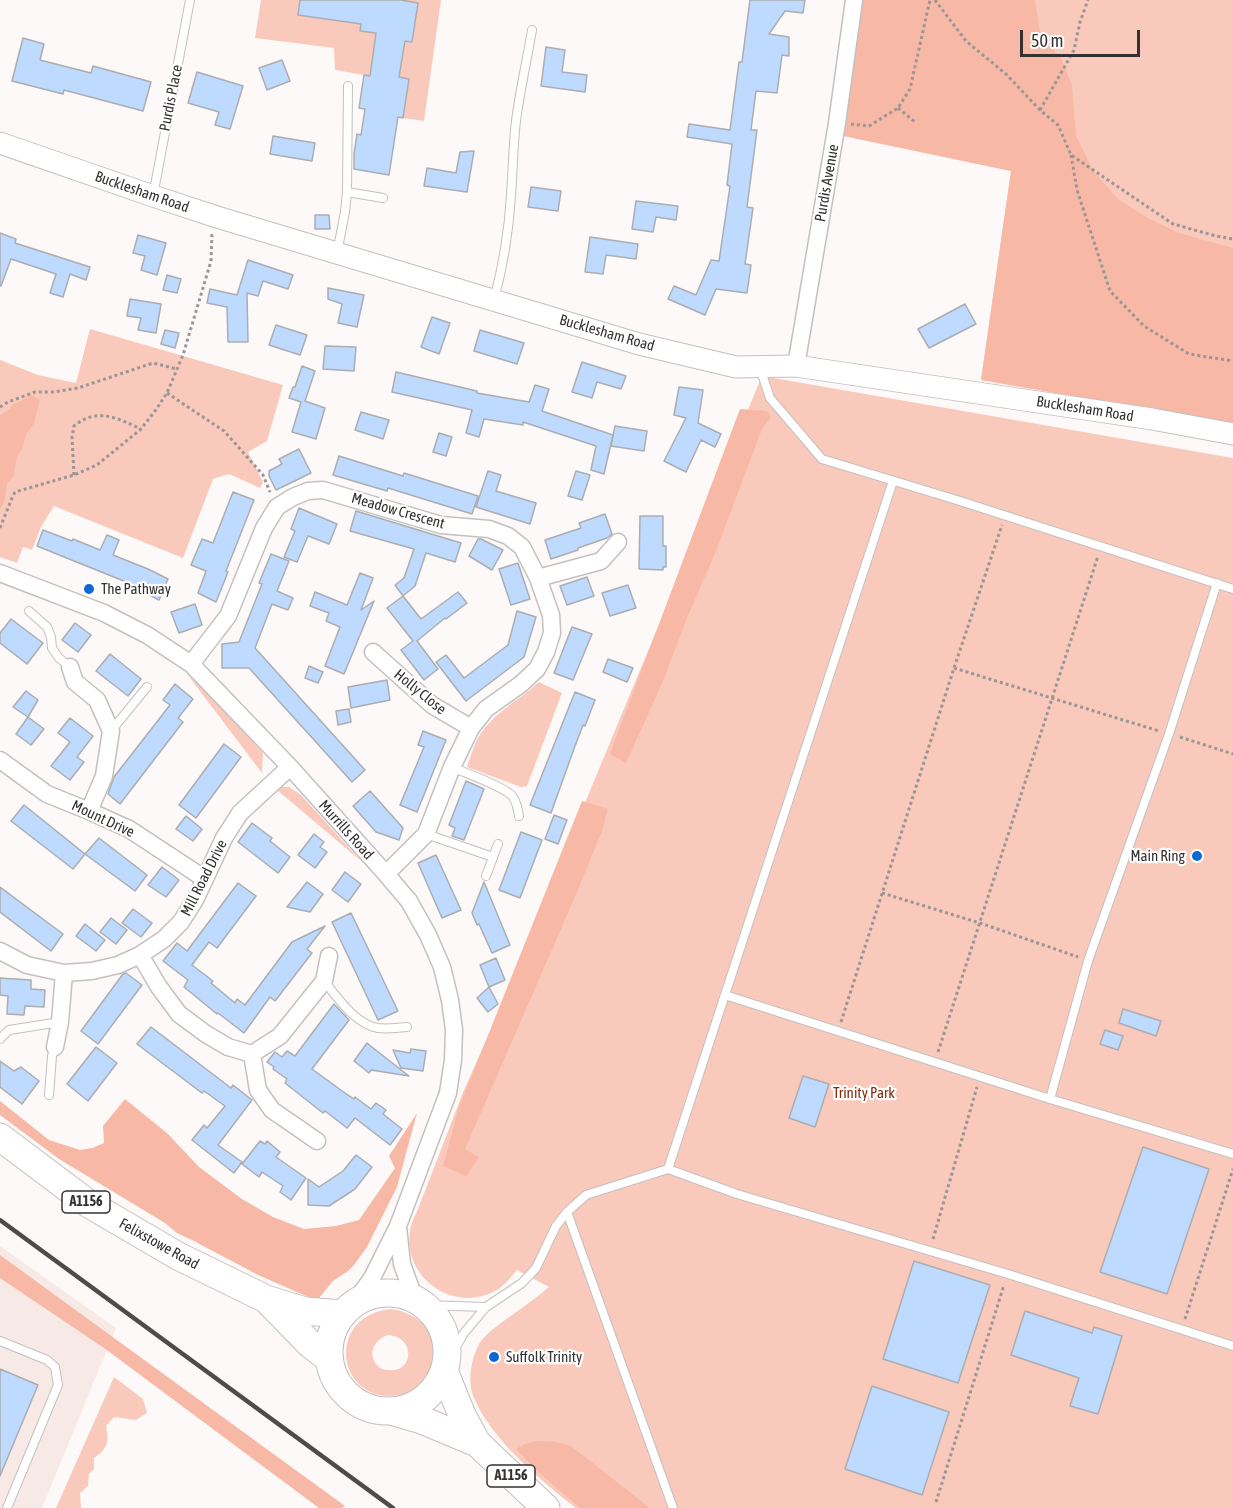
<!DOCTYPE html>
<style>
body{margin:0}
#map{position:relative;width:1233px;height:1508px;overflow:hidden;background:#fdf9f8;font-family:"Asap Condensed",sans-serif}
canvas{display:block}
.scale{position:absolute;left:1020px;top:30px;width:120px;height:27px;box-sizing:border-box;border:3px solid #343231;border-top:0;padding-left:8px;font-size:18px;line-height:21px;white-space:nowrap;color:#343231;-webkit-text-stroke:4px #fff;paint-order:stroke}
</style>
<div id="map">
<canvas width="1233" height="1508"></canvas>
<div class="scale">50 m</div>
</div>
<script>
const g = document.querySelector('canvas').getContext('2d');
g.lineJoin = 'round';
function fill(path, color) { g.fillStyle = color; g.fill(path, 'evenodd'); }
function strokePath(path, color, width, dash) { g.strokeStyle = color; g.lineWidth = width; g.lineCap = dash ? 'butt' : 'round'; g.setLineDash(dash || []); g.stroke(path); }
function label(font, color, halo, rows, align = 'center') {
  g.font = font + ' "Asap Condensed",sans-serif'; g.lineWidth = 4.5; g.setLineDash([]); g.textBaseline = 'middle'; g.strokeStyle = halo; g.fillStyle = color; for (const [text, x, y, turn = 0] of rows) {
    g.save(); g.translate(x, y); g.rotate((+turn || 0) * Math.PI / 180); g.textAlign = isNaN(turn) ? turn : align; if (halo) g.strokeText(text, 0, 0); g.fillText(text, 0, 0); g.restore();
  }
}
fill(new Path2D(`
 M0,1246L116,1328L42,1508H0Z`), '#f7eae6');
fill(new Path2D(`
 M261,0H300L298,15L351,23L362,17L360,31L377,33L370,76L335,70L334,48L255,38Z
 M401,0H441L424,121L403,118L409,79L399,77L405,41L412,42L418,3Z
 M862,0H1233V424L981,380L1011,171L844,136Z
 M90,329L283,385L267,441L248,452L263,482L260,488L229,474L213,479L183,558L54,506L41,527L32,550L23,547L17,563L0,557V360L38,375L76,383Z
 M762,376L1233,458V1508H576C540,1480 492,1440 474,1398C467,1382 471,1356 481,1341C487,1333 497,1326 505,1320C520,1309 535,1299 549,1287L517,1270C512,1276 507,1282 501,1287C460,1317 402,1281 410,1231C411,1223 415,1216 418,1209L464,1090L492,1027Z
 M187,674L212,698L263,753L262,773Z
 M539,682L562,693L527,786L521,787L467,767C470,758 473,748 477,740C491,714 518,701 539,682Z
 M280,787H289L301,795L361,861L276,789Z
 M391,1309C413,1312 432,1325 434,1349C435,1363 429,1377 418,1386C410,1393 399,1396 389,1396C335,1395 328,1315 391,1309ZM388,1335C417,1337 413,1374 388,1370C383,1370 379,1368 376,1364C367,1351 376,1339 388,1335Z
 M114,1377L143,1399L147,1413L136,1420L114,1417L106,1426C109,1443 108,1448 94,1458V1469L89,1474L88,1486L80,1493L81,1508H56Z`), '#f9c9bb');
fill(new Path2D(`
 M862,0H1035L1041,39L1060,56L1072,85L1076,136L1094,172L1119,200L1148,218L1179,233L1233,248V424L981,380L1011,171L844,136Z
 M32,395L40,400L34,423L26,435L22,449L17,456L13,477L7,483L5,499L0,510V415L10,409L12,405Z
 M740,409L767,411L771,417L762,429L716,551L687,618L663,681L626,763L610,754Z
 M582,801L608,809L602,831L574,899L465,1149L479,1157L466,1176L443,1166L458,1110Z
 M125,1099L168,1134L199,1167L242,1199L273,1217L304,1229L336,1226L359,1220L395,1168L389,1156L417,1113L397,1187L367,1247L354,1265L348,1271L333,1281L319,1298L313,1299L258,1275L192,1240L177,1233L165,1223L59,1159L0,1115V1101L49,1140L80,1150L92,1148L104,1143L103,1126Z
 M0,1255L345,1506L342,1508H319L104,1348L0,1278Z
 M538,1441L555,1442L571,1446L650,1508H580L537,1471L516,1449L527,1443Z`), '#f8b8a6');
const building = new Path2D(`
 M300,0H401L418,3L412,42L405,41L399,77L409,79L403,118L398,117L389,175L354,169V154L357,134L361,135L365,109L359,108L364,75L370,76L376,33L360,31L361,24L298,15Z
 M750,0H805L803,13L785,11L769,34L789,37V56L782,55L777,93L756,91L751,130H757L747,207L753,208L745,264L751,265L747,293L716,289L705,315L668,299L674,286L696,295L711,260L719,261L730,186L727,185L732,144L687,137L689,124L730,130L739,62H742Z
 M23,38L44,44L40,60L91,73L93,66L151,82L143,111L64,90L63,94L12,81Z
 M546,47L565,50L562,72L587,75L585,92L541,86Z
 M282,60L290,81L267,90L259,68Z
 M197,72L243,86L230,129L215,125L219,112L188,103Z
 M273,136L315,143L312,161L270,154Z
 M474,151L467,192L424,186L427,168L456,173L460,152Z
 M531,187L561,191L558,211L528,207Z
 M636,201L678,206L676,220L656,217L653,232L632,229Z
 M315,215H329L330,229H315Z
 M0,233L16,239L15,243L90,267L86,280L70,274L63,297L50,293L56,274L11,259L1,286H0Z
 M138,235L166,243L157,275L141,270L145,256L133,253Z
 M590,237L638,244L636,259L606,255L603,274L585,272Z
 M248,260L293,275L288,289L263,281L258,296L247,293L248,342H228L227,307L207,303L210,289L237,295Z
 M167,275L181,279L177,293L163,290Z
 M328,288L364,295L357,327L338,323L342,304L328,299Z
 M130,299L161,304L156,333L138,330L141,318L127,316Z
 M965,304L976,324L929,348L918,329Z
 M432,317L450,323L439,354L421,347Z
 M276,325L307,335L300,355L269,345Z
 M165,330L179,333L175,348L161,344Z
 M480,330L524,343L517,364L474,351Z
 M325,346L356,347L354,371L323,369Z
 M582,362L626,376L621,389L597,382L592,398L572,392Z
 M302,366L315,371L305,401L325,408L316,439L292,432L301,402L289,398L293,387H295Z
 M396,372L477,391V393L529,402L535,385L549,389L542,411L613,435L604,474L591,470L596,446L523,422V425L484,419L479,437L466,433L472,410L392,392Z
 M679,387L703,390L698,423L721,434L715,447L701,440L686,472L664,461L686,418L674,415Z
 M361,412L389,420L383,439L355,430Z
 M615,426L647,431L644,451L611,446Z
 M439,433L452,437L446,456L433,452Z
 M299,449L311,473L276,490L269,476V471L282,464L279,459Z
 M339,456L403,476L404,473L478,496L472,514L388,488L387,491L333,475Z
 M488,471L501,475L496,491L536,503L530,524L476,507Z
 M576,471L590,475L582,500L568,496Z
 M233,492L254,500L226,571L228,572L216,602L198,593L206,571L191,565L202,539L213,543Z
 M299,508L337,524L329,544L308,536L297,562L284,557L295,531L291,529Z
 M356,511L461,543L455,562L426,553L415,586L403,596L395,585L404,578L414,549L350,531Z
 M605,514L612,534L607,538L578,548V550L551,559L545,540L581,528L579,523Z
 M640,516H663V546H666V567H663V570L639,569Z
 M43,530L72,541L73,539L100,550L107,535L119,540L113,555L148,569L168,579L159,600L140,590L141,588L37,546Z
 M478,539H481L503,550L492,570L469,556Z
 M271,554L289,561L277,591L293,598L288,610L272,604L255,648L365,770L352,782L249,668H222V644L239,642L262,584L259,583Z
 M518,563L530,599L511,605L499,569Z
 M360,573L373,578L361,610L374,601L344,674L325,666L340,627L326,621L329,613L310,606L315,592L347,605Z
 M587,577L594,596L567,605L560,586Z
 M628,585L636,608L610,616L602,593Z
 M458,592L467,603L446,619L445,618L417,641L438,669L424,680L401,650L413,641L387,608L403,596L421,619Z
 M195,604L202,625L179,633L171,612Z
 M517,611L536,617L524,657L466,701L436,662L446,655L464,678L508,645Z
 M11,619L43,643L27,664L0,643V633Z
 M75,623L91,635L78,652L62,640Z
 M572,627L592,634L573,680L554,673Z
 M110,654L141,679L128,696L96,671Z
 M608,659L633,668L627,682L603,672Z
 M309,666L323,672L318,683L305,678Z
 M387,680L390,700L351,708L348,687Z
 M175,684L193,699L178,718L183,722L120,804L108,794L114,777L170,705L163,700Z
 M26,691L38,700L28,717L13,707Z
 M575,692L595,700L585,726L583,725L575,746L551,813L530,805Z
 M349,709L351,722L338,725L336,711Z
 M28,717L44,729L31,745L16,734Z
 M70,718L93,736L77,757L84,762L70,780L51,766L70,742L58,733Z
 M423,731L446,740L417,812L400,805L424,747L418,745Z
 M224,744L241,757L196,818L179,805Z
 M466,781L484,789L464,840L452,836L455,828L449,825Z
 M370,791L403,828L399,840L376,832L353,806Z
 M24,805L85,854L73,869L11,821Z
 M554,815L567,820L558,844L545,839Z
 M186,816L202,829L193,841L176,829Z
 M252,823L272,838L270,841L290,857L278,873L238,842Z
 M521,832L542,840L520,898L499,890Z
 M314,834L324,842L320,847L327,852L315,868L298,855Z
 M99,838L147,875L135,891L85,854Z
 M436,855L461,910L442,918L418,863Z
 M162,867L179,880L166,897L148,885Z
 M345,872L361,884L348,902L332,890Z
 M307,882L323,894L310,912L287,907Z
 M484,882L510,945L492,953L479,924L477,925L472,913Z
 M238,883L256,896L217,948L209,942L192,965L213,981L211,983L235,1003L237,999L245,1005L292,942L325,926L307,949L312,953L275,1001L270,997L244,1033L218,1013L217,1014L184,987L188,980L163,961L177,943L187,951Z
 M0,887L63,934L51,951L0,912Z
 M133,909L152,923L141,937L122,923Z
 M351,913L398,1011L378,1020L332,922Z
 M111,918L127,930L116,944L100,932Z
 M85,924L105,940L96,951L76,936Z
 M496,958L505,980L489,987L480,965Z
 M126,973L142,985L98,1044L81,1031L123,974Z
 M0,978L31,980V989L45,990L44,1007L25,1006L24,1015L7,1014L8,996L0,995Z
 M489,987L498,1004L488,1012L477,998Z
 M334,1004L349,1020L312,1069L345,1093L354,1099L355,1097L371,1109L376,1103L386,1110L383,1114L402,1129L390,1145L355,1118L347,1128L325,1111L323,1113L285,1083L287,1079L273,1069L274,1067L267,1062L275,1052L282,1057L287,1051L295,1056Z
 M1123,1009L1161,1021L1156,1036L1119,1023Z
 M151,1027L231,1088L233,1085L252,1100L218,1145L242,1162L234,1173L192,1140L204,1125L207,1128L225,1106L204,1091L202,1093L137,1044Z
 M1105,1030L1123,1036L1118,1050L1100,1044Z
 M367,1043L377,1051L409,1076L371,1070L369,1073L354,1061Z
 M96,1047L117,1063L88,1101L67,1084Z
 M411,1049L426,1051L423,1071L401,1068L393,1050L410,1053Z
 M0,1061L14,1071L21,1067L39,1081L22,1104L0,1087Z
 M803,1076L829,1084L815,1127L789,1118Z
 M260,1141L265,1144L267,1141L280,1152L276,1157L306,1178L291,1200L280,1192L283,1186L262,1172L259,1177L242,1164Z
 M1143,1147L1209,1169L1167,1294L1100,1272Z
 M356,1155L372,1167L355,1189L329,1206L308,1205V1179L319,1187L343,1171Z
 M914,1261L990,1285L958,1383L883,1359Z
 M1025,1311L1092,1333L1094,1327L1122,1336L1098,1414L1070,1406L1079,1378L1011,1355Z
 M0,1369L38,1385L0,1476Z
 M872,1386L949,1412L922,1495L845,1469Z`);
fill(building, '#bfdaff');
strokePath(building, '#abadb0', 1.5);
const service = new Path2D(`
 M347,192L383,198
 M153,196L190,0
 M337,253L345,212L347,192L348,86
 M494,300C503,266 509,230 511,195C513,170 513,146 516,121C520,90 527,60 532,30
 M760,368L770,398L822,459L960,501L1233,589
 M29,611L47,627L51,637L52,648L59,658L70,667
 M111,731L147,687
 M452,767C465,773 506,787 513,797C517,803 518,810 519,816
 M426,834L493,857
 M486,876L498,844
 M324,981C338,998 355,1024 378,1028C387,1029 398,1028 407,1027
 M725,995L1050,1099L1233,1154
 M0,1039L9,1030L60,1022
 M49,1095L52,1056L55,1047
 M1050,1099L1088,961L1169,734L1217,583
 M668,1169L893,481
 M567,1212L673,1508
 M423,1305L486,1307L464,1333L447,1362
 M486,1307L522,1283L536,1268L556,1226L567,1212L586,1195L668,1169L737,1194L1008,1274L1233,1346
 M0,1341L47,1360L55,1367L58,1385L7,1508`);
const minor = new Path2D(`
 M796,366L837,123L854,0
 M0,573L104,613L147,635L191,664L290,767L386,874L409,901L428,935L442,967L450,1000L454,1030L453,1060L448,1093L398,1226L372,1278L354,1303
 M538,578L601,561L618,542
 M373,652L432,705L471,728
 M191,664L228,616L264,528L277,507L293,497L308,491L323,490L441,525L489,529L508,536L522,547L538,578L551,615L552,633L546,652L537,669L521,684L486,709L471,728L452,767L426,834L386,874
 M70,667L75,682L97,700L111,731L104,776L89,811
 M0,760L47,794L89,811L129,829L205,879
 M0,951L27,965L64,973L92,971L118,965L140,955L164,939L181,922L195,900L224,838L240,813L290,767
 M140,955L159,987L179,1014L206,1034L228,1047L252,1054L280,1036L324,981L329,956
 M55,1047L60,1022L64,973
 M252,1054L258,1090L272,1110L317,1141
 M398,1227L402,1264L415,1300`);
const tertiary = new Path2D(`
 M0,143L153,196L217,217L639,344L736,367L796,366L1152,419L1233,434`);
const primary = new Path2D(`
 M0,1137L89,1204L178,1256L266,1299L305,1311L342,1314
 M329 1352a59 59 0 1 1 118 0a59 59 0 1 1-118 0Z
 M268,1301L310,1344L328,1358
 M445,1373L462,1415L477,1443L546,1508
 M391,1411L422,1420L477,1443`);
strokePath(service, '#c4c0bf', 10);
strokePath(minor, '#c4c0bf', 19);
strokePath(tertiary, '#c4c0bf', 23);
strokePath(primary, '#c4c0bf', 29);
strokePath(new Path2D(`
 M935,0L966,41L1006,74L1040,110L1058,125L1071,155L1173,224L1216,236L1233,239
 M898,108L915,122
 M1040,110L1074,50L1080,22L1088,0
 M851,124L869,126L898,108L910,89L930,0
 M1071,155L1077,190L1110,291L1144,326L1189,354L1233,361
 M167,393L224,431L263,475L270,492
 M0,407L8,402L35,392H54L78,388L153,363L177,369
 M74,475L72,437L74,426C97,407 117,418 141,429
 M0,528L12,498L15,492L74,475L97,465L141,429L155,411L167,393L183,355L211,261L212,233
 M954,668L1159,731
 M1180,737L1233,754
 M882,893L980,923L1078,957
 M841,1022L954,668L1002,525
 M938,1052L1098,556
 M933,1239L977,1087
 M1185,1319L1233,1169
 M936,1502L1004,1285`), '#999695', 3, [3, 3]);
strokePath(service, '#fff', 8);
strokePath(minor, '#fff', 16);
strokePath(tertiary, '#fff', 21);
strokePath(primary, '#fff', 27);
strokePath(new Path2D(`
 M0,1220L393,1508`), '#4e4c4b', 4.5);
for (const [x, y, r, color] of [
 [89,589,6,"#0e68d1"],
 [1197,856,6,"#0e68d1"],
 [494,1357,6,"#0e68d1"]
]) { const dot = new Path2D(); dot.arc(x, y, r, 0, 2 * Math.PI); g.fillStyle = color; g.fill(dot); strokePath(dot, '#fff', 2); }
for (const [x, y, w] of [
 [86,1202,48],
 [511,1476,48]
]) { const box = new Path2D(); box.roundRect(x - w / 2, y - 11, w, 22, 4.5); g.fillStyle = '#fff'; g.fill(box); strokePath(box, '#343231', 1.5); }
label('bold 14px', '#343231', null, [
 ["A1156",86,1202],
 ["A1156",511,1476]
]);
label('15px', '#343231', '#fff', [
 ["Purdis Place",171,98,-79],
 ["Purdis Avenue",827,183,-80],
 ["Bucklesham Road",142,192,19],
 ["Bucklesham Road",607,333,16],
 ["Bucklesham Road",1085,409,9],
 ["Meadow Crescent",398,511,16],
 ["Holly Close",420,692,39],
 ["Mount Drive",103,819,25],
 ["Murrills Road",346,830,48],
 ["Mill Road Drive",204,878,-63],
 ["Felixstowe Road",159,1244,29]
]);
label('15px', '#343231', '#fff', [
 ["The Pathway",101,589],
 ["Main Ring",1185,856,"right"],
 ["Suffolk Trinity",506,1357]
], 'left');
label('15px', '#852b10', '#fff', [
 ["Trinity Park",864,1093]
]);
</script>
